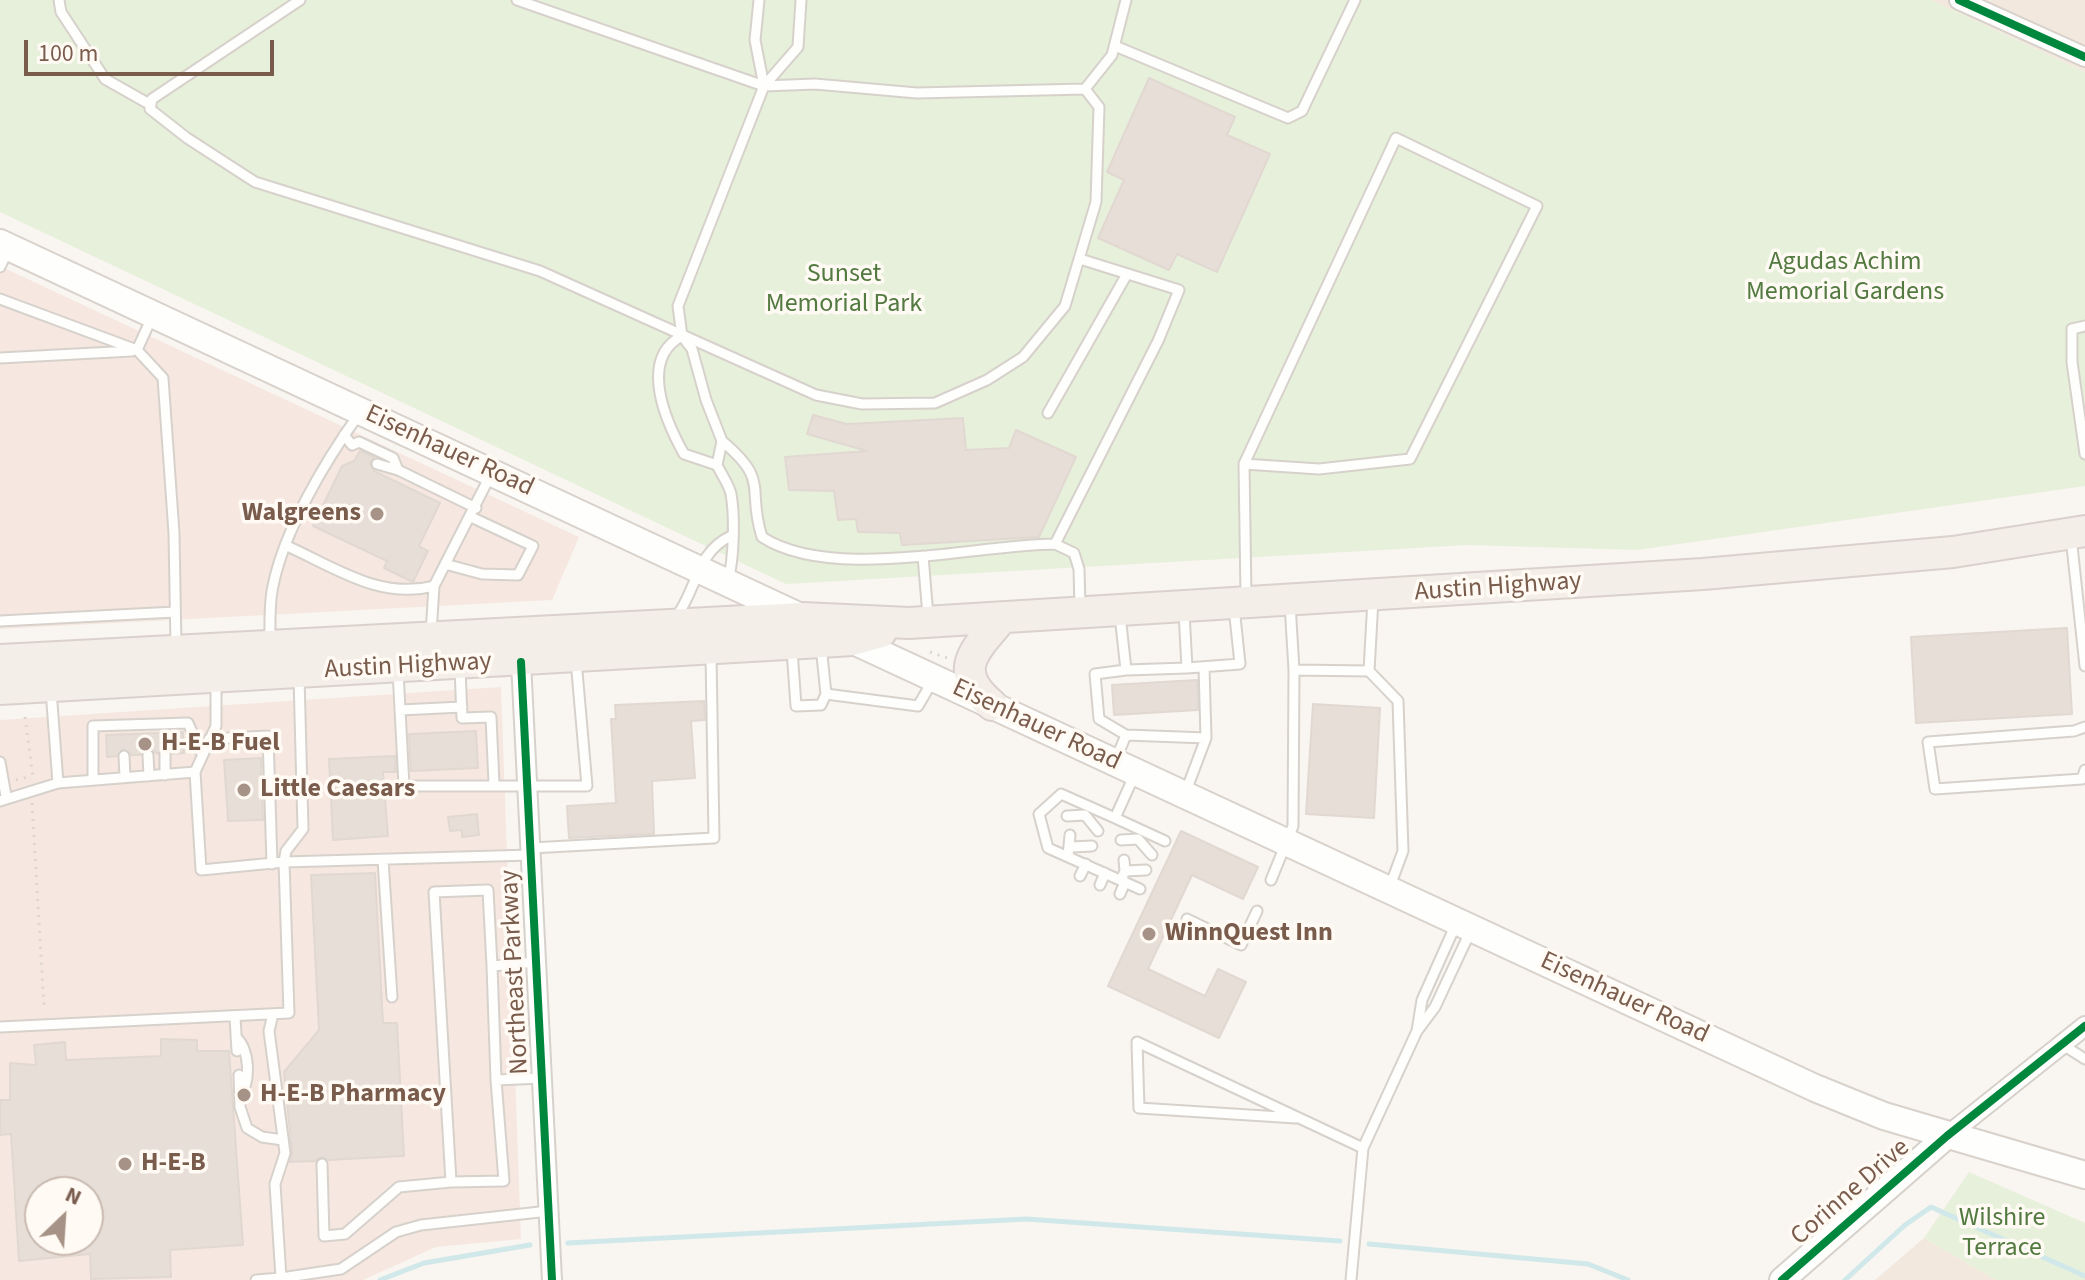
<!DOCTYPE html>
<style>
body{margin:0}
#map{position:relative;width:2085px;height:1280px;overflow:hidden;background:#f9f5f0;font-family:"Source Sans 3",sans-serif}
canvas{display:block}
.north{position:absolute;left:24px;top:1176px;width:80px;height:80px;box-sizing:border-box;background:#fffaf3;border:2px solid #cabbb1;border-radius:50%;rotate:25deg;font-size:22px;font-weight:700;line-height:32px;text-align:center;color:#7a5c4d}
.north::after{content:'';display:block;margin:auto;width:28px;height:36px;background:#a69286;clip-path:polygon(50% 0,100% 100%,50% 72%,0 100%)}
.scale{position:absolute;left:24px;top:40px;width:250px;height:36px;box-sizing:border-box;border:4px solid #7a5c4d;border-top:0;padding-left:10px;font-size:24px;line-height:28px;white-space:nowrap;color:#7a5c4d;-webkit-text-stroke:6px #fffaf3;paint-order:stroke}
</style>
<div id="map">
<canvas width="2085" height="1280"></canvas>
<div class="north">N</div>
<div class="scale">100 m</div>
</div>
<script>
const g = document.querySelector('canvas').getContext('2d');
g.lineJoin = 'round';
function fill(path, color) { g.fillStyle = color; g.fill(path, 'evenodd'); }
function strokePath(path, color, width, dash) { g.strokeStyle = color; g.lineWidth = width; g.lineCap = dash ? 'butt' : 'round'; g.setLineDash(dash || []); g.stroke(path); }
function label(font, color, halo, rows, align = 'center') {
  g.font = font + ' "Source Sans 3",sans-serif'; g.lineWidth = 7; g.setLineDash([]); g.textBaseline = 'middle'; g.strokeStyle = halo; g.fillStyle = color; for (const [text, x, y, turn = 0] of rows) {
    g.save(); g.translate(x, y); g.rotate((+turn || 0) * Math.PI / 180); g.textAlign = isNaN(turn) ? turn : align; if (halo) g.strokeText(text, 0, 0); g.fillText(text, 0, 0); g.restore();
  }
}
fill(new Path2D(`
 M1931,0H2085V72Z
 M1924,1238L1996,1280H1875Z`), '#f2e8de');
fill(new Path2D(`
 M0,266L579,537L552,600L0,629Z
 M501,687L521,1239L436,1247L363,1280H0V720ZM40,1192H88V1240H40Z`), '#f6e8e1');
fill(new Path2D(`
 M0,0H1931L2085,72V486L1637,550L1468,545L786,584L0,212Z
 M1969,1172L2085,1223V1280H1996L1924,1238Z`), '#e7f0db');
strokePath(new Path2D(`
 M568,1243L1026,1219L1340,1241
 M1369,1244L1588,1264L1628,1280
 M380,1280L424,1263L530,1245
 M1845,1280L1905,1225L1931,1207L2085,1276`), '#d0e8ea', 5);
const building = new Path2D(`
 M1149,78L1235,117L1227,135L1270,154L1217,272L1177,254L1169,270L1098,238L1124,180L1107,172Z
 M813,415L847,424L963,418L966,450L1009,448L1016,430L1076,457L1039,537L902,545L900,533L858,532L856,519L838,520L834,491L789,490L785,457L867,451L807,434Z
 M360,451L374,457L370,463L374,471L440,503L419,546L428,551L413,582L384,568L387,561L313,526L342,466L354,461Z
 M2067,628L2072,714L1916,723L1911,637Z
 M1197,680L1198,710L1114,715L1112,685Z
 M704,701L705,720L691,721L695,778L652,781L654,834L569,838L567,806L616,803L611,719H616L615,705Z
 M1313,704L1380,708L1374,818L1306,814Z
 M476,731L478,768L411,771L409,734Z
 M183,732L184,753L172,754L164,747L158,754L147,748L141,755H131L123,749L117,756L107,757L106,735Z
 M395,756L396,772H383L388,836L333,840L329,759Z
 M261,758L263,820L228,821L224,760Z
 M477,814L479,835L462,837V830L450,831L448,817Z
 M1181,831L1258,867L1243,899L1192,875L1148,969L1205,996L1218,969L1246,982L1219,1038L1108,986Z
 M375,873L383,1023H397L404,1156L328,1160L321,1157L315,1161L290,1162L292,1152L284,1072L319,1030L311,875Z
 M161,1039L197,1040V1051H229L243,1245L170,1250L171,1277L91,1279L90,1254L19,1261L11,1134L0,1135V1100H10V1063L36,1065L34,1045L65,1042L66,1060L161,1056ZM40,1192H88V1240H40Z`);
fill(building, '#e6ded7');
strokePath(building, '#e2d8d2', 2);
const service = new Path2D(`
 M59,0L61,12L105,79L151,105
 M300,0L152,99L150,109L187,138L255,182L540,271L816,395L862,404L935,403L987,380L1023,357L1065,306L1096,202L1099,107L1085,89L917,93L815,84L764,86L678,306L682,336L692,349L706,400L722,441L717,465C721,474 729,484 731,494C735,517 734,558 728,581
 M517,0L764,86
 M759,0L755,40L764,86
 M1115,46L1288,118L1302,111L1355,0
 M764,86L798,47L801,0
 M1085,89L1112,55L1126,0
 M0,267L8,250
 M0,299L137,350L163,378L174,533L176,646
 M2085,326L2072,329V362L2085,454
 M682,336C638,359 666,422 684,454L717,465
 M137,350L152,317
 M0,358L132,351
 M1048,413L1127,274
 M344,435L352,445L359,442L393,458L398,470L476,508
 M722,441C771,482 746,487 762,537C831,582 973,545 1055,544L1158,341L1179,290L1080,259
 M377,464L398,470
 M1244,464L1396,138L1537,206L1410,459L1319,469L1244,464L1246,596
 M2071,537L2085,666
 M1055,544L1074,553L1079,569L1080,607
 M287,546C336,568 380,600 434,586L490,476
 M923,556L928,616
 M445,564L482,574L518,575L533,546L471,517
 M1290,604L1294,670L1369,671L1373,599
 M1120,615L1126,670L1187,668L1184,612
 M676,617C697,590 696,552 731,536
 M0,621L175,612
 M431,634L434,586
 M270,642C270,624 269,603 273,586C284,530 326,460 359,414
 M821,646L826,694L918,706L932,682
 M792,650L796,706L821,705L826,694
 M1204,667L1206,738
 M460,668L462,718L491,717L494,784
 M1187,668L1240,664L1234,607
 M398,671L404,786H587L576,660
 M1369,671L1398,701L1403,851L1390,886
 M51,690L58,783
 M400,710L462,707
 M2085,727L2074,731L1928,742L1935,789L2082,779L2085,770
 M1126,735L1206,738L1186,791
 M209,739L268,736L272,864
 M148,755L149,776
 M124,756L125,777
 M1116,759L1126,735L1099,719L1095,674L1126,670
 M0,762L6,796
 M195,772L201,870L284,862L286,851L303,829L299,677
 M165,775V754
 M1134,776L1115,818L1061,794L1039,814L1048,848L1140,889
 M93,780V726L188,723L201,752
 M0,801L58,783L195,772L216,726V679
 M1085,815L1098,831
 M1067,816L1085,815
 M1115,818L1165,841
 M1138,839L1152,855
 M1121,840L1138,839
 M1071,847L1092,846
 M531,848L714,838L711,653
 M1068,856L1070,835
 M383,860L392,997
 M1125,871L1146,870
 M1080,876L1086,864
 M1121,880L1125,871L1124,860
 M1271,880L1293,826L1294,670
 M1100,885L1105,873
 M1120,894L1125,882
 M1187,919L1241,945L1257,911
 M1456,924L1422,1000L1417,1031L1435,1007L1471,930
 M536,962L492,966L496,1080L542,1078
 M492,966L488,890L434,892L451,1182L504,1181L496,1080
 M235,1017L237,1051
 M0,1027L289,1013L284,862L531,855
 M236,1037C250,1050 251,1081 240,1096
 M2063,1045L2085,1059
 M239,1075L240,1107L247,1128L262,1137L283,1140
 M1296,1118L1139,1108L1137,1042L1363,1148
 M322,1164L324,1236L345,1234L399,1187L451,1182
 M281,1278L341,1269L396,1232L421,1225L549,1211
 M256,1280L281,1278L275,1184L285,1153L269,1031L273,1014
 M1351,1280L1363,1148L1417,1031`);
const minor = new Path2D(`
 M1959,0L2085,57
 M521,662L552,1280
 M1947,1136L2085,1026`);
const tertiary = new Path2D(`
 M1782,1280L1947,1136`);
const secondary = new Path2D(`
 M0,243L807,620
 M843,636L1815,1088L1884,1116L2085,1175`);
const primary = new Path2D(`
 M0,660L803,618L909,623L1703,574L1953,552L2085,531
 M0,689L821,642L852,640L881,632
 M992,705C951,671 974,651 1002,618`);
strokePath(service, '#d7d1cb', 13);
strokePath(minor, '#d7d1cb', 22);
strokePath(tertiary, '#d7d1cb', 28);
strokePath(secondary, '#d9d2cb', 30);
strokePath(primary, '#dad1cc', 34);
strokePath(new Path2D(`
 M930,652L950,659
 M25,717L33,777
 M16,780L31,776
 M32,803L44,1007`), '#dcd5d0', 3, [2, 6]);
strokePath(service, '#fefefd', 9);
strokePath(minor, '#fefefd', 18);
strokePath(tertiary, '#fefefd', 24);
strokePath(secondary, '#fefefd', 26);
strokePath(primary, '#f3eee8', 30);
strokePath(new Path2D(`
 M1959,0L2085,57
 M521,662L552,1280
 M1782,1280L1947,1136L2085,1026`), '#00873e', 8);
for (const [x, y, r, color] of [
 [377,514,8,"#a69286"],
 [145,744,8,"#a69286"],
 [244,790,8,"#a69286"],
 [1149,934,8,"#a69286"],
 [244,1095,8,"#a69286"],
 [125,1164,8,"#a69286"]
]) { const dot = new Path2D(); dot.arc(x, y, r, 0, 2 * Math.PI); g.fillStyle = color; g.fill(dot); strokePath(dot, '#fffaf3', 3); }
label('26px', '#537a41', '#fffaf3', [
 ["Agudas Achim",1845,263],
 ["Memorial Gardens",1845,293],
 ["Sunset",844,275],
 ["Memorial Park",844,305],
 ["Wilshire",2002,1219],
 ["Terrace",2002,1249]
]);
label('26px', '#7a5c4d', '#fffaf3', [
 ["Eisenhauer Road",449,452,25],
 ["Austin Highway",1498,588,-4],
 ["Austin Highway",408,667,-3],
 ["Eisenhauer Road",1036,726,25],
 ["Northeast Parkway",516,972,-93],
 ["Eisenhauer Road",1624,999,25],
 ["Corinne Drive",1851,1193,-41]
]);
label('bold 26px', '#7a5c4d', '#fffaf3', [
 ["Walgreens",361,514,"right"],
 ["H-E-B Fuel",161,744],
 ["Little Caesars",260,790],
 ["WinnQuest Inn",1165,934],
 ["H-E-B Pharmacy",260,1095],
 ["H-E-B",141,1164]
], 'left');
</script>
